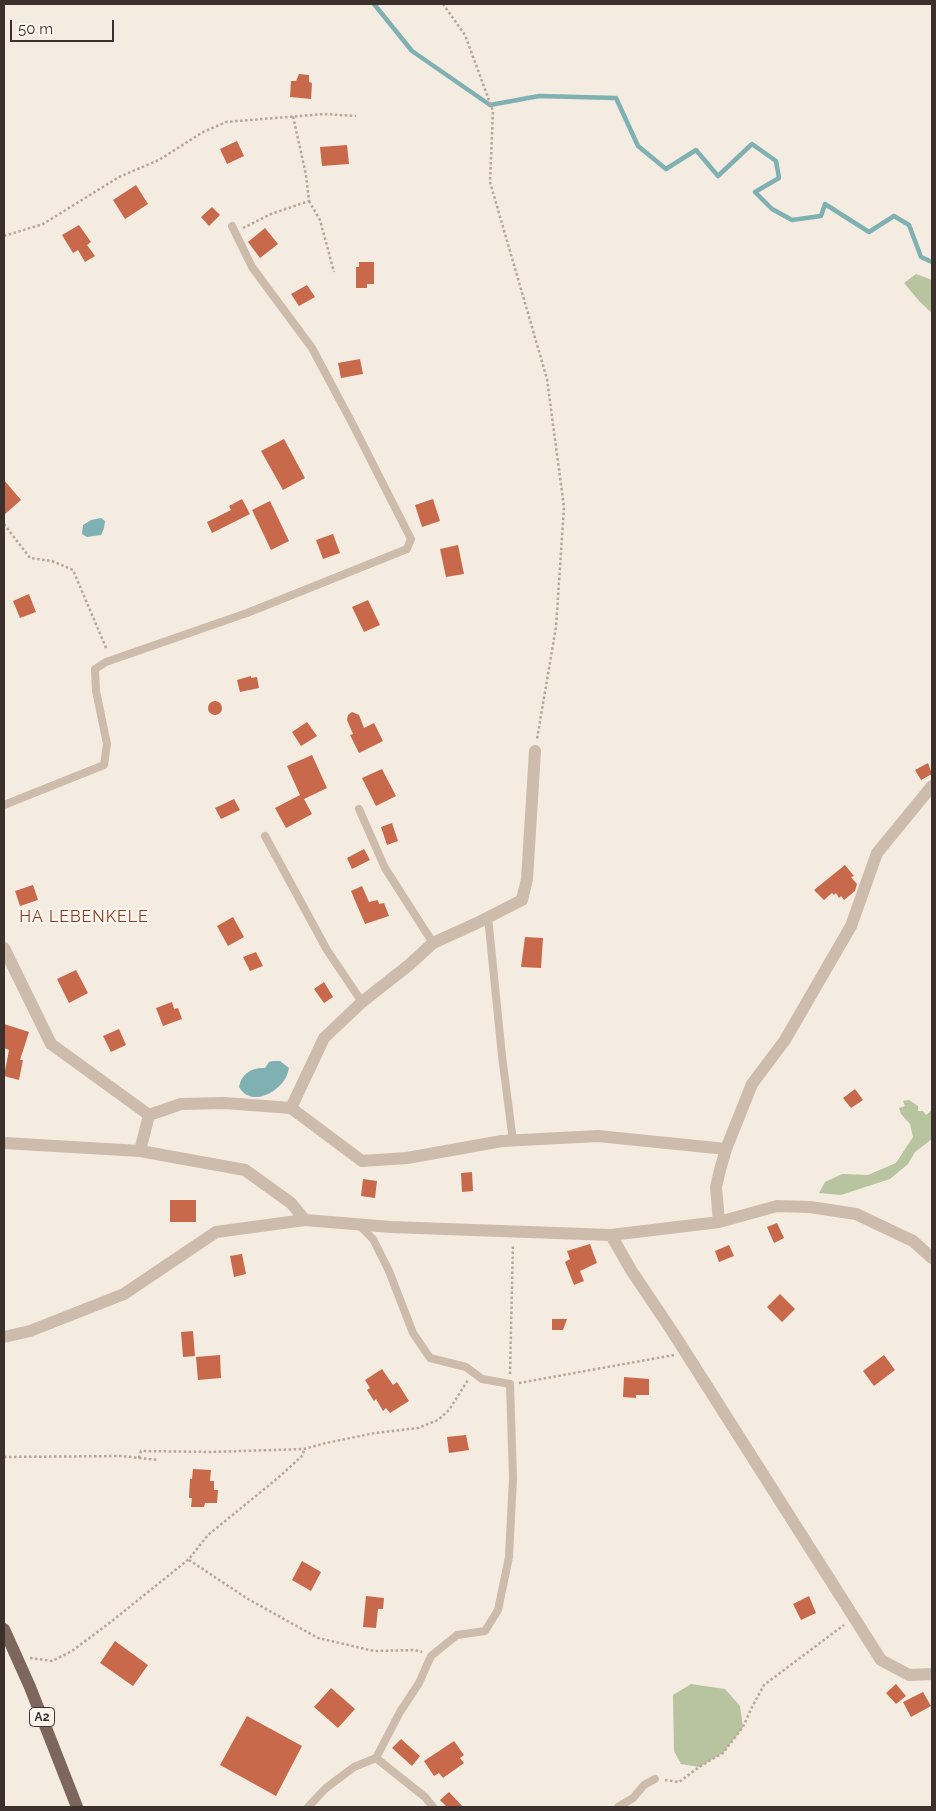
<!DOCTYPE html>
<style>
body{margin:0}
#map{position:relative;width:936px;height:1811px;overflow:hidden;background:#f4ebe1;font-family:Raleway,sans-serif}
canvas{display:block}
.frame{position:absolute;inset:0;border:5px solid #3b302b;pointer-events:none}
.scale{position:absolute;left:10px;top:20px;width:104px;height:22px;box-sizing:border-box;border:2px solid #3b302b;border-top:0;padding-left:6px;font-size:15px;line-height:18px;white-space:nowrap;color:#3b302b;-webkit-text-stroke:4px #fbf5ee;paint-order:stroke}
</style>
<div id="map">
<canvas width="936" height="1811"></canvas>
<div class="frame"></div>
<div class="scale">50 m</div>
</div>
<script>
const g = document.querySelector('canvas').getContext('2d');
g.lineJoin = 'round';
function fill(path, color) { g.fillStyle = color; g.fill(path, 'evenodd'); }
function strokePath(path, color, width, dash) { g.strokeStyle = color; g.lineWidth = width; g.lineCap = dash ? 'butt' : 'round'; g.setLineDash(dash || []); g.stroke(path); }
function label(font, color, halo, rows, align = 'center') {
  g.font = font + ' Raleway,sans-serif'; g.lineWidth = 4.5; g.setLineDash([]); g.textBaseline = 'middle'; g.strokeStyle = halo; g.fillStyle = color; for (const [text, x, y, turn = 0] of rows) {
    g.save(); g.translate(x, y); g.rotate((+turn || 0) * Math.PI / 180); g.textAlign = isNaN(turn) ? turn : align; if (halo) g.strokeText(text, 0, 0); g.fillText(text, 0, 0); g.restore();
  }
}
fill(new Path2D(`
 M916,274L932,280V313L920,302L904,283Z
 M909,1100L918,1106V1111H923L926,1115L932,1110V1139L915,1152L908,1164L890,1179L841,1195L819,1193L825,1182L842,1174L868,1175L896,1163L913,1137L910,1124L901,1114L899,1108L905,1106L903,1101Z
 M691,1684L725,1689L740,1706L743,1727L723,1753L699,1767L681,1764L674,1751L673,1695Z`), '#b8c4a0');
fill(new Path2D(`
 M101,518L105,521L104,528L101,535L87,537L82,534L83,525L91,520Z
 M273,1061H280L289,1068C288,1072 287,1076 285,1079C275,1095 250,1106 239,1087C241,1074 252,1067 265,1068L269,1062Z`), '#7fb0b2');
strokePath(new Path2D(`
 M374,4L412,51L490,105L539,96L616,98L638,146L666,169L696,150L718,176L752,144L776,161L779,178L755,192L772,209L792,220L821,216L825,204L869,232L894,216L909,225L921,257L932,262`), '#7fb0b2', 4.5);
fill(new Path2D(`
 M299,74L309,75V82L312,83L311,99L290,97L291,81H296Z
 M237,141L244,156L227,164L220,149Z
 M347,145L349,164L322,166L320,147Z
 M136,185L148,204L125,219L113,200Z
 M212,207L220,215L209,226L201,217Z
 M79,225L91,242L87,245L95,256L85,262L78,250L73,253L62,235Z
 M265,228L278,244L260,258L248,242Z
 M359,262H374V284H367V288H356V267H359Z
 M307,285L315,297L299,306L291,294Z
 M360,359L363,374L341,378L338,363Z
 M284,439L305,478L283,490L261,451Z
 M4,480L21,500L4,515Z
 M242,499L250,514L212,533L207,522L231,510L229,506Z
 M433,499L440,521L422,527L415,505Z
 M270,501L289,541L271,550L252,510Z
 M333,534L340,553L323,559L316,540Z
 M458,545L464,574L446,577L440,549Z
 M29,594L36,612L20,618L13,601Z
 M368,600L380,625L364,632L352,607Z
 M251,676V678L257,677L259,688L240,692L237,680Z
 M208 708a7 7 0 1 1 14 0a7 7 0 1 1-14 0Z
 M352,712L359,715L364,728L374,723L383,741L359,753L350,735L353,734L347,720L348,715Z
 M307,722L317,736L301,746L292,732Z
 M312,755L327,788L304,799L312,814L286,828L275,808L300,795L287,766Z
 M928,763L932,774L921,780L915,770Z
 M382,769L396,796L376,806L362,778Z
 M234,799L240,810L221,819L215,808Z
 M392,823L398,841L387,845L381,827Z
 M364,849L370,860L352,869L347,858Z
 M845,865L854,876L851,877L857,884L855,891L844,900L841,896L839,898L836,893L834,895L832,893L824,900L814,890Z
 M33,885L38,900L20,906L15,891Z
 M362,886L369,902L378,900L379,904L384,903L389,916L365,924L351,891Z
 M233,917L244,937L228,946L217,926Z
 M525,937L543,938L541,968L521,967Z
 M256,952L263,966L250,971L243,957Z
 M76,970L88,993L69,1003L57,979Z
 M324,982L333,997L324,1003L314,989Z
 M172,1002L174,1009L178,1008L182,1019L163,1026L156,1008Z
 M4,1024L29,1032L20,1060H23L19,1080L4,1076L9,1050L4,1048Z
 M119,1029L126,1045L111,1052L103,1036Z
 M855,1089L863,1100L851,1108L843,1098Z
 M472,1172L473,1191L462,1192L461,1173Z
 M363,1179L377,1181L375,1198L361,1196Z
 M170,1200H196V1222H170Z
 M777,1223L784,1238L774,1243L767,1227Z
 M590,1244L597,1263L580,1271L584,1281L574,1285L565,1262L570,1259L567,1251Z
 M729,1245L734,1256L719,1262L715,1251Z
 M242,1254L246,1274L234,1277L230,1256Z
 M780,1294L795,1309L782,1322L767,1307Z
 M552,1319H567L563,1330H552Z
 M193,1331L195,1356L183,1357L181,1332Z
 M220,1355L221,1378L198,1380L196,1357Z
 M884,1355L895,1370L874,1386L863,1371Z
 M382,1369L393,1385L397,1382L409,1401L390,1413L386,1408L383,1411L376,1399L374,1401L367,1390L370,1388L365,1380Z
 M624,1377L649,1379V1395H636V1398L623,1397Z
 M466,1435L469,1450L449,1453L447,1437Z
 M193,1469L211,1470L210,1481H214V1490H218L217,1503H205L204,1507H191L192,1498H189L190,1479H192Z
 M302,1561L321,1572L311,1591L292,1580Z
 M366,1596L384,1598L383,1609H378L376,1628L363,1627Z
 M809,1596L816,1613L801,1620L793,1604Z
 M115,1641L148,1665L133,1686L100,1663Z
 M896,1684L906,1696L896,1704L886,1693Z
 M331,1688L355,1709L338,1728L314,1707Z
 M923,1692L931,1706L911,1717L903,1702Z
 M247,1716L302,1746L276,1796L220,1765Z
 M401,1739L420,1756L412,1766L392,1748Z
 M454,1741L464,1755L460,1758L464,1763L443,1778L439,1773L434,1776L424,1761Z
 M449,1792L463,1807H447L440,1800Z`), '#c8694b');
strokePath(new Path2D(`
 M443,4L465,35L493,111L490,182L547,379L564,507L556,627L537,739
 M309,201L320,220L334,272
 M243,228L271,214L309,201L306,175L293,116
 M4,236L43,224L119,177L159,160L203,132L226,122L324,114L356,116
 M4,524L30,558L52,561L73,570L107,650
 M510,1374L513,1244
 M519,1383L674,1355
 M4,1457L121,1456L158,1460
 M139,1458L141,1451L210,1452L304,1449L326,1443L375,1433L418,1428L438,1420L449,1410L468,1380
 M189,1560L248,1599L318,1638L374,1651L415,1650L422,1652
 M30,1658L52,1661L72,1651L112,1621L189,1559L208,1535L279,1477L303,1455L304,1449
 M665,1780L679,1782L699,1767L723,1753L743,1727L751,1709L764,1685L844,1625`), '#b9a596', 2.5, [2.5, 2.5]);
strokePath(new Path2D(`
 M4,805L104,765L107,744L96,691L95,669L106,662L247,613L407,549L411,539L352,423L312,348L252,267L232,226
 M359,809L385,868L433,943
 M265,836L327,950L362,1002
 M488,917L502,1056L513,1141
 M376,1758L425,1797L433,1807
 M308,1807L326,1788L354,1767L376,1758L400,1712L419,1683L431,1656L457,1635L485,1631L498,1610L509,1557L513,1478L510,1384L482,1379L466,1367L430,1358L413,1333L389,1271L373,1239L359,1225
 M618,1807L633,1798L644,1785L655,1779`), '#cdbbac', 8);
strokePath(new Path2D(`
 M4,948L51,1044L149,1115L140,1151
 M291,1108L324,1038L362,1002L409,965L433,943L477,923L522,900L527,879L535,751
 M149,1115L181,1104L225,1103L291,1108L362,1161L407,1158L502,1141L598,1136L726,1149
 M4,1143L140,1151L245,1170L291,1203L305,1220L391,1227L611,1235L719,1222L777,1206L810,1207L856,1214L913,1241L932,1258
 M719,1222L716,1187L720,1170L726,1149L752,1084L785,1040L851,926L877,853L932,786
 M611,1235L631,1270L672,1331L881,1660L909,1675L932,1674
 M4,1337L30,1331L124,1294L216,1232L305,1220`), '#cdbbac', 12);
strokePath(new Path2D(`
 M4,1629L30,1687L77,1807`), '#7d675c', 12);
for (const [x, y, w] of [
 [42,1717,25]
]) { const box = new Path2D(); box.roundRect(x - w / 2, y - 9.5, w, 19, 4); g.fillStyle = '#fbf5ee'; g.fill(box); strokePath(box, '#3b302b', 1); }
label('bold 12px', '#3b302b', null, [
 ["A2",42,1717]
]);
g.letterSpacing = '1px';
label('16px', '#8c3b22', '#fbf5ee', [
 ["HA LEBENKELE",84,917]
]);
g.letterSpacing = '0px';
</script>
